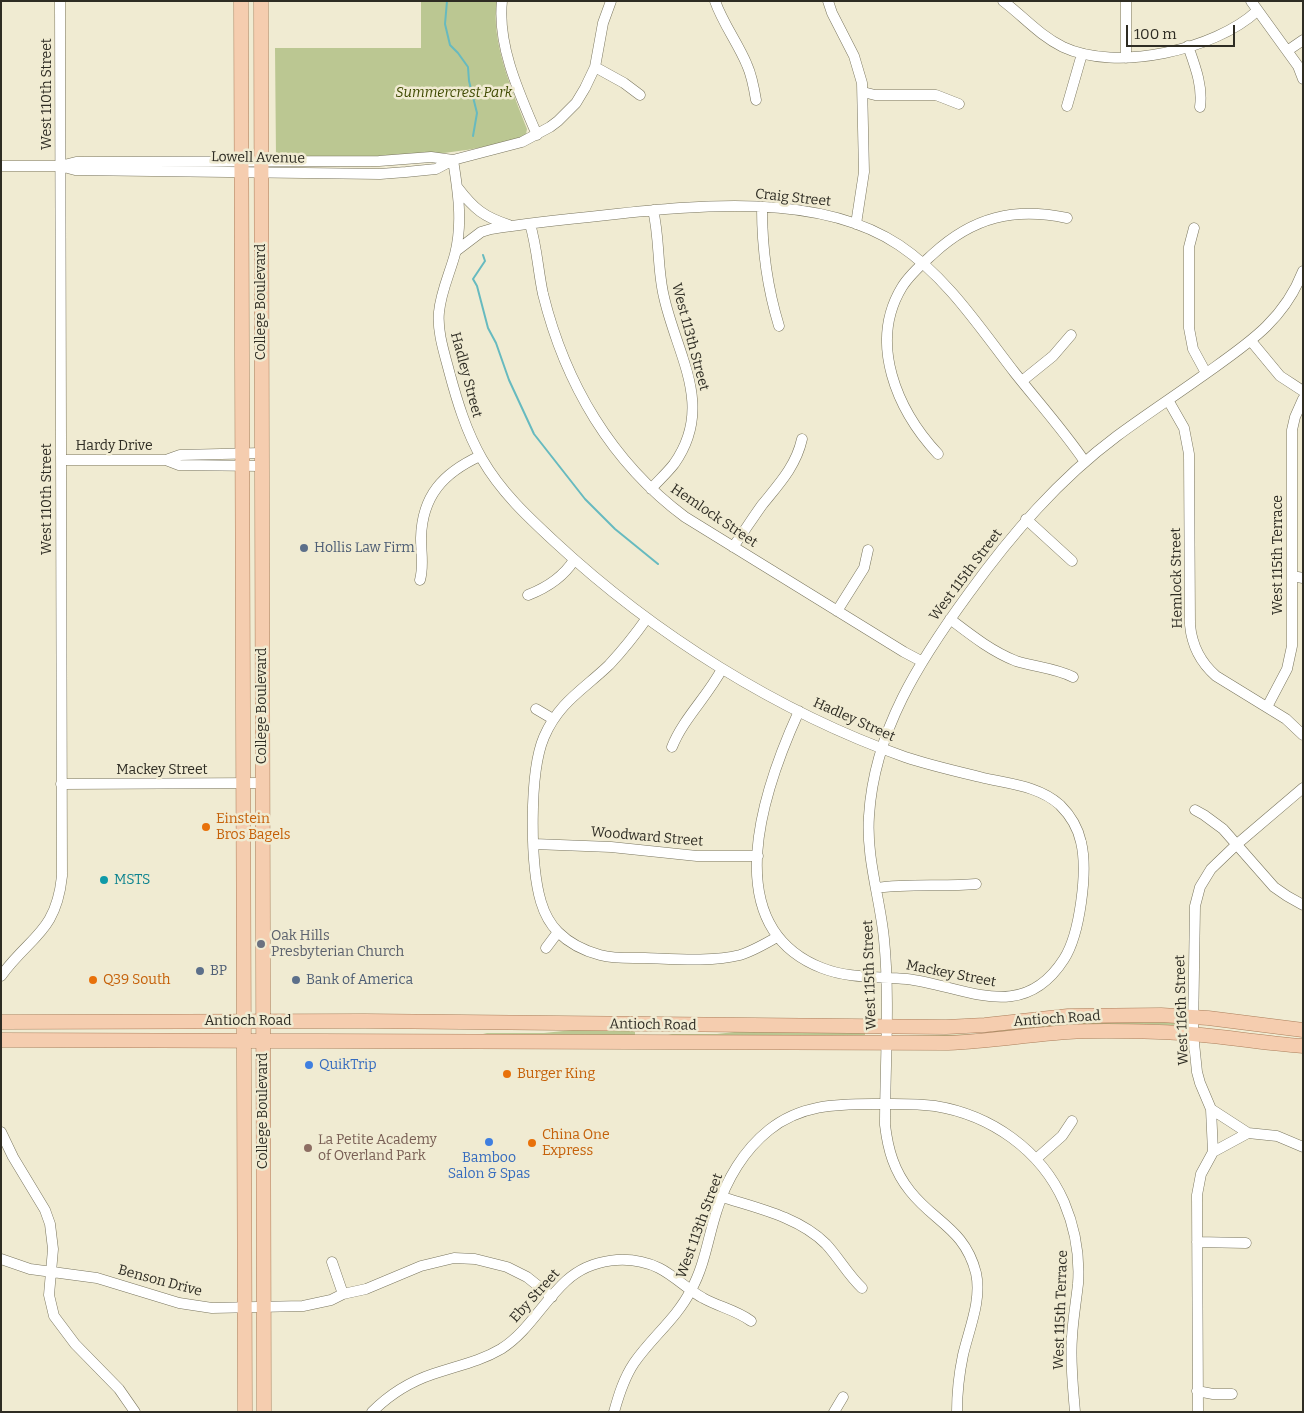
<!DOCTYPE html>
<style>
body{margin:0}
#map{position:relative;width:1304px;height:1413px;overflow:hidden;background:#f0ebd2;font-family:Bitter,serif}
canvas{display:block}
.frame{position:absolute;inset:0;border:2px solid #2e2c23;pointer-events:none}
.scale{position:absolute;left:1126px;top:25px;width:109px;height:22px;box-sizing:border-box;border:2px solid #2e2c23;border-top:0;padding-left:6px;font-size:15px;line-height:18px;white-space:nowrap;color:#2e2c23;-webkit-text-stroke:4px #f0ebd2;paint-order:stroke}
</style>
<div id="map">
<canvas width="1304" height="1413"></canvas>
<div class="frame"></div>
<div class="scale">100 m</div>
</div>
<script>
const g = document.querySelector('canvas').getContext('2d');
g.lineJoin = 'round';
function fill(path, color) { g.fillStyle = color; g.fill(path, 'evenodd'); }
function strokePath(path, color, width, dash) { g.strokeStyle = color; g.lineWidth = width; g.lineCap = dash ? 'butt' : 'round'; g.setLineDash(dash || []); g.stroke(path); }
function label(font, color, halo, rows, align = 'center') {
  g.font = font + ' Bitter,serif'; g.lineWidth = 5; g.setLineDash([]); g.textBaseline = 'middle'; g.strokeStyle = halo; g.fillStyle = color; for (const [text, x, y, turn = 0] of rows) {
    g.save(); g.translate(x, y); g.rotate((+turn || 0) * Math.PI / 180); g.textAlign = isNaN(turn) ? turn : align; if (halo) g.strokeText(text, 0, 0); g.fillText(text, 0, 0); g.restore();
  }
}
fill(new Path2D(`
 M421,1H497C490,41 513,92 527,129L526,134L523,137C444,162 358,156 276,157L275,48H421Z
 M1083,1020L1178,1022V1024L1173,1025L1132,1024L978,1038L907,1036L982,1034L1008,1028Z
 M573,1030H628L635,1032V1036H483V1034L487,1033H544Z
 M743,1031L865,1033V1035L668,1037V1035L672,1034H717Z`), '#bbc792');
strokePath(new Path2D(`
 M447,1L445,24L450,45L458,53L468,67L469,81L477,113L473,136
 M483,255L485,261L473,279L477,286L488,328L496,343L509,380L534,434L585,499L615,529L658,564`), '#67babf', 2);
const minor = new Path2D(`
 M502,1C497,46 520,95 537,135
 M715,1C723,24 738,43 747,65C752,76 754,88 756,100
 M828,1L832,13L854,56L862,83L864,172L856,224
 M1003,1C1024,17 1039,35 1063,47C1116,72 1215,50 1257,11
 M1126,1V58
 M1251,1L1298,66L1303,79
 M1188,46C1195,66 1203,86 1200,107
 M1287,51L1303,40
 M595,67L624,83L640,95
 M863,92L875,95H936L959,104
 M1067,106L1082,54
 M453,160C458,191 463,223 455,254C450,273 441,291 439,312C437,331 444,352 449,371C457,401 466,431 482,459C501,492 528,517 555,542C654,634 778,712 905,757C929,765 955,771 980,777C1007,784 1038,785 1060,805C1070,815 1078,828 1081,842C1088,871 1080,934 1064,959C1022,1025 965,986 907,979C878,976 850,979 822,968C715,926 764,788 799,711
 M1,166H60L76,162L379,161L431,157L453,160
 M60,166L75,170L380,174L406,172L436,169L453,160L522,142L550,127L558,121L576,103L585,88L595,67L603,23L611,1
 M458,188C474,209 484,217 509,225
 M762,208C762,248 767,287 779,326
 M530,224C537,247 538,271 543,294C565,383 611,462 685,517L904,652L921,661
 M1194,228L1189,247V328L1193,349L1206,373
 M456,251L481,232L491,229C530,223 568,219 607,215C698,205 819,192 899,245C947,277 980,328 1015,373C1038,402 1064,431 1085,462
 M1251,341L1280,376L1303,391
 M1022,381L1053,356L1071,335
 M1168,400L1184,428L1189,454L1190,625C1192,646 1200,662 1216,676L1286,719L1303,735
 M938,454C897,410 868,343 902,287C910,274 922,264 933,254C973,217 1014,207 1067,218
 M61,460H166L180,455L262,453
 M166,460L179,465L262,466
 M651,489C658,481 667,473 674,464C715,406 677,356 664,297C657,269 660,239 653,210
 M1026,519L1072,561
 M733,547C743,533 752,519 762,505C779,484 796,466 802,439
 M1292,576L1303,578
 M420,580C424,566 421,553 421,538C422,496 443,473 480,456
 M528,595C546,588 564,576 574,560
 M837,611L864,568L868,550
 M647,618C635,635 623,650 609,665C583,690 559,702 544,737C529,772 530,865 541,902C544,912 550,924 558,932C569,943 585,951 600,955C615,959 631,958 645,958C674,959 713,962 740,955C753,951 765,944 777,937
 M950,619C971,635 991,651 1016,661C1035,667 1055,668 1073,677
 M1267,707L1287,669L1292,646V430L1295,417L1303,399
 M536,709L553,719
 M672,747C683,719 707,697 722,669
 M61,784L262,783
 M1195,810L1204,815L1223,829L1274,887L1287,896L1303,905
 M534,844L611,847L697,856H758
 M876,888C911,883 942,887 976,884
 M546,948L558,932
 M1,976C30,936 56,933 62,876L60,1
 M1211,1109L1248,1133
 M1,1132L13,1157L45,1210L50,1224L53,1249L49,1295L54,1316L75,1344L119,1389L135,1412
 M1213,1152L1248,1133L1277,1136L1303,1147
 M1036,1159L1062,1136L1072,1121
 M722,1197C757,1208 799,1217 826,1244C839,1258 848,1275 862,1288
 M1197,1242L1246,1243
 M1,1259L30,1269L97,1278L179,1303L212,1308L303,1306L331,1300L343,1294L366,1289L421,1266L454,1258L475,1259L507,1267L527,1277L552,1297
 M332,1262L343,1294
 M1197,1391L1213,1394H1232
 M372,1412C390,1394 409,1382 433,1374C456,1366 479,1362 501,1349C528,1332 543,1302 566,1281C591,1258 629,1254 659,1268C675,1276 688,1290 703,1298C719,1307 736,1310 751,1321
 M614,1412C619,1394 624,1378 634,1363C652,1337 677,1318 691,1290C705,1265 708,1237 717,1210C726,1180 744,1150 769,1130C800,1105 835,1104 873,1104C894,1104 915,1103 935,1106C991,1115 1041,1150 1064,1202C1075,1228 1080,1256 1078,1284C1076,1302 1073,1319 1072,1337C1070,1362 1073,1387 1075,1412
 M834,1412L843,1397
 M957,1412C957,1392 959,1374 963,1355C969,1329 982,1300 976,1273C965,1229 934,1222 910,1191C894,1171 888,1150 885,1125C885,1064 890,999 884,939C880,898 866,858 869,816C874,731 920,660 969,593C1011,535 1058,480 1117,436C1144,416 1173,397 1201,377C1244,346 1283,323 1303,271
 M1198,1412L1197,1195L1201,1174L1213,1152L1211,1109L1200,1083L1197,1072L1193,1033L1195,906L1200,887L1211,869L1236,845L1303,788`);
const major = new Path2D(`
 M241,1L245,1412
 M261,1L264,1412
 M1,1022L365,1021L946,1027L985,1025L1068,1016L1161,1015L1208,1018L1303,1030
 M1,1040L948,1043C988,1041 1028,1035 1068,1032C1099,1030 1129,1031 1159,1032C1208,1033 1255,1043 1303,1046`);
strokePath(minor, '#79755e', 11);
strokePath(major, '#ab7f5c', 15);
strokePath(minor, '#fff', 10);
strokePath(major, '#f5cdaf', 14);
for (const [x, y, r, color] of [
 [304,548,5,"#5c6f8a"],
 [206,827,5,"#e8710a"],
 [104,880,5,"#0f9aa8"],
 [261,944,5,"#6b7280"],
 [200,971,5,"#5c6f8a"],
 [93,980,5,"#e8710a"],
 [296,980,5,"#5c6f8a"],
 [309,1065,5,"#3f7fe0"],
 [507,1074,5,"#e8710a"],
 [489,1142,5,"#3f7fe0"],
 [532,1143,5,"#e8710a"],
 [308,1148,5,"#8d6e63"]
]) { const dot = new Path2D(); dot.arc(x, y, r, 0, 2 * Math.PI); g.fillStyle = color; g.fill(dot); strokePath(dot, '#f0ebd2', 2); }
label('italic 14px', '#404b03', '#f0ebd2', [
 ["Summercrest Park",454,93]
]);
label('14px', '#2e2c23', '#f0ebd2', [
 ["West 110th Street",47,94,-90],
 ["Lowell Avenue",258,158,1],
 ["Craig Street",793,198,6],
 ["College Boulevard",261,302,-90],
 ["West 113th Street",690,337,75],
 ["Hadley Street",466,375,75],
 ["Hardy Drive",114,446],
 ["West 110th Street",47,499,-90],
 ["Hemlock Street",714,516,34],
 ["West 115th Terrace",1278,555,-90],
 ["West 115th Street",966,575,-53],
 ["Hemlock Street",1177,578,-91],
 ["College Boulevard",262,706,-90],
 ["Hadley Street",854,720,24],
 ["Mackey Street",162,770],
 ["Woodward Street",647,837,5],
 ["Mackey Street",951,974,11],
 ["West 115th Street",870,975,-92],
 ["West 116th Street",1182,1010,-92],
 ["Antioch Road",1057,1019,-4],
 ["Antioch Road",248,1021],
 ["Antioch Road",653,1025,1],
 ["College Boulevard",263,1111,-90],
 ["West 113th Street",700,1226,-70],
 ["Benson Drive",160,1281,15],
 ["Eby Street",535,1296,-48],
 ["West 115th Terrace",1061,1310,-88]
]);
label('14px', '#4e5e75', '#f0ebd2', [
 ["Hollis Law Firm",314,548],
 ["BP",210,971],
 ["Bank of America",306,980]
], 'left');
label('14px', '#c56008', '#f0ebd2', [
 ["Einstein",216,819],
 ["Bros Bagels",216,835],
 ["Q39 South",103,980],
 ["Burger King",517,1074],
 ["China One",542,1135],
 ["Express",542,1151]
], 'left');
label('14px', '#0d838f', '#f0ebd2', [
 ["MSTS",114,880]
], 'left');
label('14px', '#5b616d', '#f0ebd2', [
 ["Oak Hills",271,936],
 ["Presbyterian Church",271,952]
], 'left');
label('14px', '#366cbe', '#f0ebd2', [
 ["QuikTrip",319,1065],
 ["Bamboo",489,1158,"center"],
 ["Salon & Spas",489,1174,"center"]
], 'left');
label('14px', '#785e54', '#f0ebd2', [
 ["La Petite Academy",318,1140],
 ["of Overland Park",318,1156]
], 'left');
</script>
